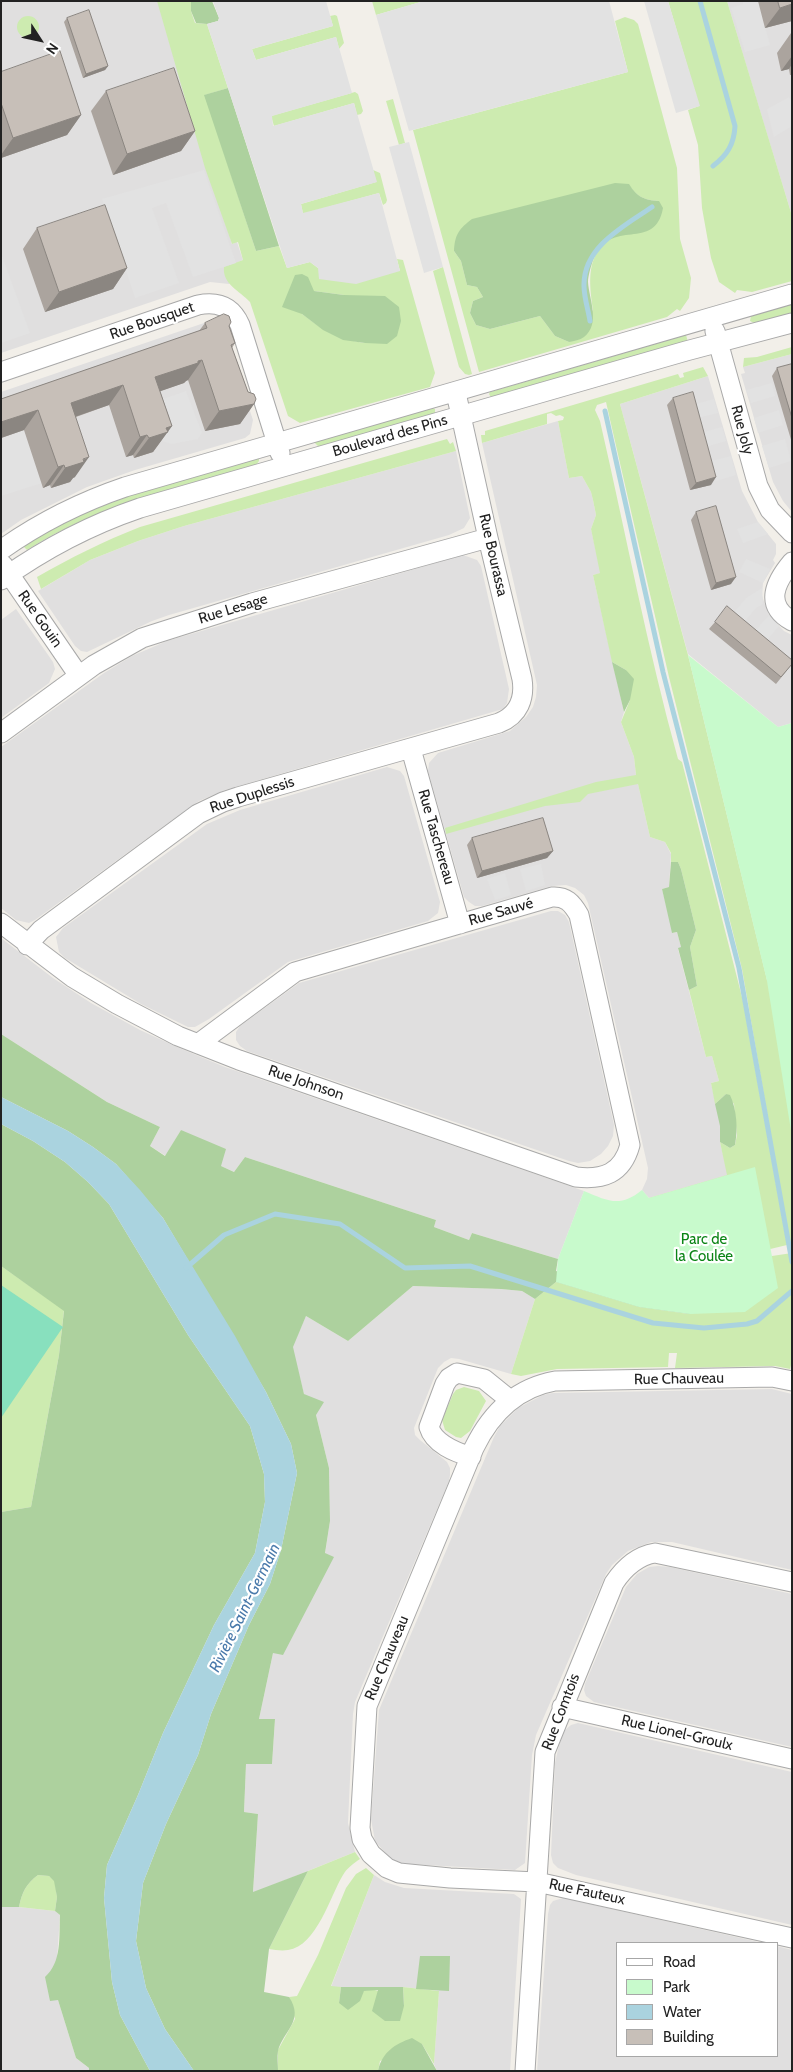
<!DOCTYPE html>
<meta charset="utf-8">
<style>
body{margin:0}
#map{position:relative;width:793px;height:2072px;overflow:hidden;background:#f2efe9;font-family:Cabin,sans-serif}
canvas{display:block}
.frame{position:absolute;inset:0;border:2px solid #222;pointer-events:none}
.legend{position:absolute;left:616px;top:1942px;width:162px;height:115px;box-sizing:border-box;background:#fff;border:1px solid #a7a7a7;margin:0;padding:6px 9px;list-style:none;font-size:15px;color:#222}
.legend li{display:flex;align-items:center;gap:10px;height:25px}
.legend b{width:25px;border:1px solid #a7a7a7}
.north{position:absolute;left:15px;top:15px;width:50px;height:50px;-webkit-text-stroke:4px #fff;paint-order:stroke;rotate:125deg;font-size:14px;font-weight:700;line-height:20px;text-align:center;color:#222}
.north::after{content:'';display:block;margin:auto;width:18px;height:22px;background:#222;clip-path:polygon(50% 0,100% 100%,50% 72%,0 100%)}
</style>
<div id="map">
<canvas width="793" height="2072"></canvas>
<div class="frame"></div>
<ul class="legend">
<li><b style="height:6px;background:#fff"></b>Road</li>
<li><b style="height:14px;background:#c8facc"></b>Park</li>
<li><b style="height:14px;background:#aad3df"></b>Water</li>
<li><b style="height:14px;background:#c7bfb8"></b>Building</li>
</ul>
<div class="north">N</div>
</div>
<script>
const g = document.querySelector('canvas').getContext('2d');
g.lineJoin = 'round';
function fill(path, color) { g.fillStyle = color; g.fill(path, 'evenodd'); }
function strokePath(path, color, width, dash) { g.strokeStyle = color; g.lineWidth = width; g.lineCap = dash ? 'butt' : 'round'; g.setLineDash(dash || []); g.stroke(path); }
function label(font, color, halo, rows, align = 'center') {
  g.font = font + ' Cabin,sans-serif'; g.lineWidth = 4.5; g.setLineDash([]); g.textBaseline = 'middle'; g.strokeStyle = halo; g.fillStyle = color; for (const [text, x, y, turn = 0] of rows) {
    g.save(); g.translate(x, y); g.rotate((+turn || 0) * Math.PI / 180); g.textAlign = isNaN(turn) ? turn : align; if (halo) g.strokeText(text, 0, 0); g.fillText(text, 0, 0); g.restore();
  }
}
fill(new Path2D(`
 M1,1H158L232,244L237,242L243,260L236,263L229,284L210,282L1,353Z
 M727,1H792V216L754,91Z
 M204,323L212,324L223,331L253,420L250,434L245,438L135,470L87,487L21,520L1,534V392Z
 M792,354V512L783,501L773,482L741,374L745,373L743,367Z
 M708,376L742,491L758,522L776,544V554L773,560L775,563L763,583L762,596L769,615L784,631L792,635V723L778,727L688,654L620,404Z
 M558,421L569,478L582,476L591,492L593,500L596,515L591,529L601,573L593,575L624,712L621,722L634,757L636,775L650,837L665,842L671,854L669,887L662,889L673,933L677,932L681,947L678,949L706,1057L712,1056L719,1081L711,1083L721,1126L720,1142L728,1175L649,1198L642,1190L647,1179L648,1168L588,903L584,895L575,888L566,885L552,886L482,906H475L469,902L464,897L428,771L429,763L438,753L510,731L526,717L533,707L536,697L537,685L482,443Z
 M456,451L470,518L464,528L449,535L169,615L152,621L87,652L81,651L75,646L38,591L90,560L138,541L184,526Z
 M463,555L477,560L481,566L509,689L507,703L503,709L225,790L199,801L186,810L35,920L29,923L16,920L1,908V747L104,673L132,656L167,641Z
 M16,609L53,662L55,669L49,683L1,718V620Z
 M387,767L400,771L404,776L440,902L438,913L428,921L288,962L209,1019L195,1027H188L141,1004L65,958L59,952L56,937L63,928L207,824L240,810Z
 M551,911H558L565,915L569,922L614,1125L613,1136L608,1146L601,1154L590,1161L578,1163L569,1161L247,1051L240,1046L236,1040V1032L240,1026L299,983Z
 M1,938L53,978L91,1003L140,1030L177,1047L225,1067L584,1191L558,1259L472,1233L469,1240L434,1227L436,1220L245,1157L234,1172L221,1166L181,1130L166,1156L150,1146L160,1127L107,1102L1,1034Z
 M413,1286L501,1289L522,1291L535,1299L511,1374L459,1359L451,1358L444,1362L438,1368L414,1428L415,1435L420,1440L447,1462L450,1468V1475L449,1481L355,1702L353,1714L348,1823L355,1852L253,1893L258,1814L244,1812L246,1764H272L275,1720L259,1719L273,1653L325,1554L330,1521L329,1468L316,1415L304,1394L292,1347L306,1316L348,1341Z
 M772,1389L792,1394V1570L672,1542H651L628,1551L612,1565L606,1574L536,1735L532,1755L525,1863L515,1870L408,1864L397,1862L388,1856L375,1841L371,1819L379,1710L494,1437L500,1426L518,1408L543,1395L553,1393Z
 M658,1566L670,1567L792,1594V1747L594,1702L586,1696L584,1690L585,1684L626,1587L637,1574L649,1567Z
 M578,1723L792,1772V1925L576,1875L558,1868L553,1863L551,1855L555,1763L559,1745L565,1730L571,1725Z
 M374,1875L385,1882L404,1888L514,1894L521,1899L510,2071H437L434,2064L439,1991L403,1987H331Z
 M563,1898L763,1943H617V2056H777V1946L792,1950V2071H537L548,1914L550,1905L553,1901Z
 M1,1907H19L55,1911L60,1915L57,1960L53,1970L58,2000L76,2058L89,2068V2071H1Z`), '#e0dfdf');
fill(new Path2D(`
 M157,1H191V11L195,23L207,24L228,88L205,95L256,251L279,246L287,268L310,262L318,268L400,271L397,259L403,260L435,373L430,387L300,423L288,416L250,302C240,291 222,284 224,267L243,260L238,242L232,244L205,168ZM314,291L344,295L365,343C336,339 325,331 302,314Z
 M372,1H424L376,15Z
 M668,1H727L792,216V281L752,292L737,290L735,293L719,282L711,258L702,208L698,145L688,110L699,106Z
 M335,15L337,16L344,43L339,49L336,37L256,60L252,49L333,26L330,16Z
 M17 27a11 11 0 1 1 22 0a11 11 0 1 1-22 0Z
 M625,17L634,20L638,24L677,168L680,239L691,278L689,298L680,311L677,309L667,317L479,372L413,130L628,72L615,21ZM628,184C637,197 644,200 659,201L633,234C627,234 619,234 614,237C585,252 589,283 593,310L569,342L555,336L540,316L490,329L476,325L470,313L473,301L483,297L477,287L467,285L461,261L454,251Z
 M355,92L358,94L363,111L361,114L357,115L354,103L274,126L271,116Z
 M393,99L405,143L399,145L386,101Z
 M373,170L380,173L387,200L386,203L383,205L379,193L303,214L301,204L376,182Z
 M443,267L472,374L469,375L465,374L459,367L433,271Z
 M792,303V313L756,324L750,321L751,316Z
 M686,335L688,342L492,399L489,394L490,392Z
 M792,347V354L743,367L744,358L757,357Z
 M703,367L708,376L620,404L688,655L767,980L774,991L792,1090V1245H790L742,969L669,677L606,402L597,405L595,410L600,421C626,534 647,647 678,759L682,762L743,1001L787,1245L762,1251L649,1198L727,1175L720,1142L730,1148L735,1145L737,1135L734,1104L726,1094L715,1104L711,1083L719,1081L712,1056L706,1057L689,990L697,986L690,947L696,930L681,869L678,862H671V853L665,842L650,837L638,784L588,794L580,802L545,806L446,834L445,828L596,782L636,775L634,757L621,722L630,700L626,670L612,662L593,575L600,573L591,529L596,515L593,500L591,492L582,476L569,478L558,421L563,420L564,417L560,415L556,416L551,413L547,414V424L482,443L481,435H485V431L678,374L680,378L684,377L683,373Z
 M433,408L435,409V414L319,447L314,442L315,440Z
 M447,439L450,444L453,442L456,451L184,526L138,541L90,560L41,589L37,577C70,558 104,541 140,527Z
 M256,457L259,458V461L256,465C177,487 97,506 27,550L23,546L24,544L66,520L128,494Z
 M792,1253V1361L790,1369L775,1366L675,1368L677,1353H669L668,1367L557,1369L521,1376L511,1374L535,1299L556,1282L639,1307L689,1314L772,1256Z
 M1,1266L64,1310L59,1355L31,1507L1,1512Z
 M464,1387L479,1391L486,1401L470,1431L461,1438L456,1437L445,1430L442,1420L453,1394L456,1390Z
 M355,1852L360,1859C354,1863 347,1868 343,1875C330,1896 317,1946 288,1950C282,1951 275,1950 269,1949L308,1871Z
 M366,1868L374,1875L331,1986L341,1987L339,2003C374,1985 372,1985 404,2006L403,1987L439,1991L434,2064L422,2044L380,2061L378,2071H278V2050L295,2019L289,1997L297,1996L318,1955L346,1888L356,1874Z
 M38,1875L49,1876L55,1881L57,1897L55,1911L19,1907C22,1892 26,1884 38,1875Z`), '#cdebb0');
fill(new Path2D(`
 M191,1H212L219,18L218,21L207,24L196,23L191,11Z
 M228,88L279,246L256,251L204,95Z
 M615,183L629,184C637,197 644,200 659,201L663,208C655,253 610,216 593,260C591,266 588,276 588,282C589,299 601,324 584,337C580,340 574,341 569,342L555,336L540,316L490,329L476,325L470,313L473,301L483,297L477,287L467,285L461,261L454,251C455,234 459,229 472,219Z
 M302,274L308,277L314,291L344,295L385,296L399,307L401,321L397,336L387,344L365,343L343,340L323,330L302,314L282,307L295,275Z
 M612,662L626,670L634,679L630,700L624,712Z
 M671,862H678L681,869L696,930L690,947L697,986L689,990L678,948L681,947L677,932L672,933L662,889L669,887Z
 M1,1034L107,1102L160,1127L150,1146L165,1156L181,1130L226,1149L221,1166L234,1172L245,1157L436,1220L434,1227L469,1240L472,1233L558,1259L556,1271L689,1306L690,1314L639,1307L556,1282L535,1299L522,1291L501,1289L413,1286L348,1341L306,1316L293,1347L304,1394L324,1402L316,1415L329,1468L330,1521L325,1553L334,1557L283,1655L273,1653L259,1719H275L272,1764H246L244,1812L258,1814L253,1892L308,1871L269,1949L264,1992L289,1997C305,2021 283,2031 278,2051C277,2057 278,2065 278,2071H194L165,2029L146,1988L136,1941L143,1883L166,1824L198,1755L211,1714L249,1625L270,1584L281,1550L297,1473L291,1444L266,1392L163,1218L116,1164L93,1147L68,1131L1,1097Z
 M726,1094L730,1095C737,1110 738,1129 735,1145L730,1148L720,1142V1126L715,1104Z
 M1,1124L33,1141L65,1162L88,1182L109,1204L188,1335L250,1426L264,1474L265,1502L255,1553L214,1625L163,1733L138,1795L107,1865L104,1898L112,1982L120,2015L150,2071H89V2068L76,2058L58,2000L50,2001L45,1977C62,1962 59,1937 60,1915L55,1911L57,1897L54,1881L49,1876L38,1875C26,1884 22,1892 19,1907H1V1512L31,1507L59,1355L64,1311L1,1266Z
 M420,1956H450L449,1991L416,1989Z
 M341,1987H403L404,2006L400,2021H385L372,2011L378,1990L364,1991L360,2001L348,2010L339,2003Z
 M412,2038L422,2044L437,2071H378C382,2052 395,2044 412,2038Z`), '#add19e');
fill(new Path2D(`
 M688,655L778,727L792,723V1137L767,981Z
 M755,1167L778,1288L745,1312L690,1314L639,1307L556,1282L558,1259L584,1191C608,1201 620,1208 642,1190L649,1198Z`), '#c8facc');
fill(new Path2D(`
 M1,1285L63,1327L1,1418Z`), '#88e0be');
fill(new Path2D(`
 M213,1H326L333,26L252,49L256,60L336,37L352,93L272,116L273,126L354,103L377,182L301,204L303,213L379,193L400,271L356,284L319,279L318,268L310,262L287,268L207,24L218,21L219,18Z
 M424,1H609L628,72L409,131L376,15Z
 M644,1H668L700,106L676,113Z
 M743,1H758L770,45L745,52L731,8L743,4Z
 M789,97L792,102V126L774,137L767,109Z
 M409,142L443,267L424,273L389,147Z
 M204,170L236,263L193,277L166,203L152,208L179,283L135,298L102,199Z
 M1,253L30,333L1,343Z
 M772,383L775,396L751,403L746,390Z
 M186,391L202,433L198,439L172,444L162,441L149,404Z
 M714,399L718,413L697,418L693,405Z
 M779,410L783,425L758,433L754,418Z
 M722,427L726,441L705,447L701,433Z
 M24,430L42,483L1,496V438Z
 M785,439L791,461L769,468L762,446Z
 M731,456L736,475L716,481L711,461Z
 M758,522L768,534L743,543L737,529Z
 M746,559L770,569L763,583L739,572Z
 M762,588L763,604L756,608L742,625L731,616L746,598Z
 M769,615L779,626L764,644L752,634Z
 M541,864L545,885L526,891L520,869Z
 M505,873L511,895L495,900L487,879Z`), '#e2e2e2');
fill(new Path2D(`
 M1,1097L68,1131L93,1147L116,1164L140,1190L163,1218L235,1336L266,1392L291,1444L297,1473L281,1550L270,1584L249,1625L211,1714L198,1755L166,1824L143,1883L136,1941L146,1988L165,2029L194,2071H150L120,2015L112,1982L104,1898L107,1865L138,1795L163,1733L214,1625L255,1553L265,1502L264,1474L250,1426L188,1335L109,1204L88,1182L65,1162L33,1141L1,1124Z`), '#aad3df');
strokePath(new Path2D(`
 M700,1L735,126C734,145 727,155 713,166
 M590,321C588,309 584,297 584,286C583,247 624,226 652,207
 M605,411L663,672L739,968L792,1262
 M186,1268L224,1235L275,1214L340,1224L405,1268L470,1266L653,1323L704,1328L747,1324L757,1321L792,1291`), '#aad3df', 5);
const minor = new Path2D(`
 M715,331L758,486L770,510L792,533
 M1,372L198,305C218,301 232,307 240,325L280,453
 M1,550C39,523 81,502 125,487L792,294
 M792,562C776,581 763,605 792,621
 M3,565L79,676
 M1,580C44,549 90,525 140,508L686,351L792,323
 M1,733L94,665L142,638L252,603L488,538
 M411,749L460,924
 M1,923L72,977L117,1004L178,1036L239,1060L576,1177C603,1180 622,1174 630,1145L579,915C572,903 566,896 552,897L295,972L198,1044
 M27,945L41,930L198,814L223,802L238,797L499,723C519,715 525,698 522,679L488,538L456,393
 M792,1381L772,1377L555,1381C516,1388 491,1413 474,1448L367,1706L360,1828L362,1839L371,1854L387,1868L399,1873L450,1878L537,1882L792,1938
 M471,1457C455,1452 434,1444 429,1427L445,1384L449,1378L457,1373L484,1379L510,1400
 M562,1707L792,1759
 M525,2071L545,1752L614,1583C624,1568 637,1556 655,1553L792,1582`);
strokePath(minor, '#a9a9a9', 21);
strokePath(minor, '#fff', 19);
fill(new Path2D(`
 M758,1H792V21L765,28Z
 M67,18L108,66L105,70L83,78L64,22Z
 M792,32V75H790L789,69L781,71L777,53L791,33Z
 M1,72L81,115L67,135L1,158Z
 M106,91L195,131L181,151L113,175L91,111Z
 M37,228L127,268L113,289L45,312L23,249Z
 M205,323L229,326L235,343L232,348L248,392L254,404L240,424L205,431L188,380L186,381L184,383L160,391L172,426L153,452L134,458L133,455L126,457L109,405L76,417L75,477L73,478L70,482L51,488L50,485L43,488L24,430L1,438V399L199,331Z
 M792,364V443L772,376L777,368Z
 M673,398L711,485L690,490L667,405Z
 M696,512L731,584L711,590L691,520Z
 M715,622L792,664L776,684L709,629Z
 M472,838L553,851L547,858L477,878L467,845Z`), '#aba49e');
fill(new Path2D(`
 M792,4V21L765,28L780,8Z
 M792,56V64L789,69L781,71Z
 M108,66L105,70L83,78L86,74Z
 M81,115L67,135L1,158V155L13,138Z
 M195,131L181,151L113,175L127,154Z
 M127,268L113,289L45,312L59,292Z
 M202,360L188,380L186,381L184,383L141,398L155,377Z
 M123,385L109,405L57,423L71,403Z
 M254,404L240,424L205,431L219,411Z
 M38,410L24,430L1,438V422Z
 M172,426L153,452L134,458L149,438L166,428Z
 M147,435L133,455L126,457L140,437Z
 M89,457L75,477L73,478L70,482L51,488L65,468Z
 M64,465L50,485L43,488L58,467Z
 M716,477L711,485L690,490L696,483Z
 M736,577L731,584L711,590L716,583Z
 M553,851L547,858L477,878L482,871Z`), '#8b8681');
const building = new Path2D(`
 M778,1H792V4L780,8Z
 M89,10L108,66L86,74L67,18Z
 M60,51L81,115L13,138L1,103V72Z
 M174,68L195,131L127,154L106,91Z
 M105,205L127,268L59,292L37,228Z
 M224,314L229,316L231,322L229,326L235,343L231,345L248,392L254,394L256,399L254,404L219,411L202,360L198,361V363L155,377L172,426L166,428L168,432L149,438L147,435L140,437L123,385L71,403L89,457L83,459L84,462L65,468L64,465L58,467L38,410L1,422V399L207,328L205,323Z
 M792,364V418L777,368Z
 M693,392L716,477L696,483L673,398Z
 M716,506L736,577L716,583L696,512Z
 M727,606L792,660V664L781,677L715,622Z
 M543,818L553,851L482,871L472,838Z`);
fill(building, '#c7bfb8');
strokePath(building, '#8b8681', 1);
label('15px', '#222', '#fff', [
 ["Rue Bousquet",152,321,-19],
 ["Rue Joly",742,430,75],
 ["Boulevard des Pins",390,436,-16],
 ["Rue Bourassa",493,555,77],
 ["Rue Lesage",233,609,-17],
 ["Rue Gouin",40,619,55],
 ["Rue Duplessis",252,795,-18],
 ["Rue Taschereau",436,837,74],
 ["Rue Sauvé",501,912,-16],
 ["Rue Johnson",306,1083,19],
 ["Rue Chauveau",679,1379,-1],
 ["Rue Chauveau",387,1658,-67],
 ["Rue Comtois",561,1712,-69],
 ["Rue Lionel-Groulx",677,1733,13],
 ["Rue Fauteux",587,1892,12]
]);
label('15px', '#0c8416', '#fff', [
 ["Parc de",704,1240],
 ["la Coulée",704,1257]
]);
label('italic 16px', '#4a7aab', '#fff', [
 ["Rivière Saint-Germain",245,1608,-64]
]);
</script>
